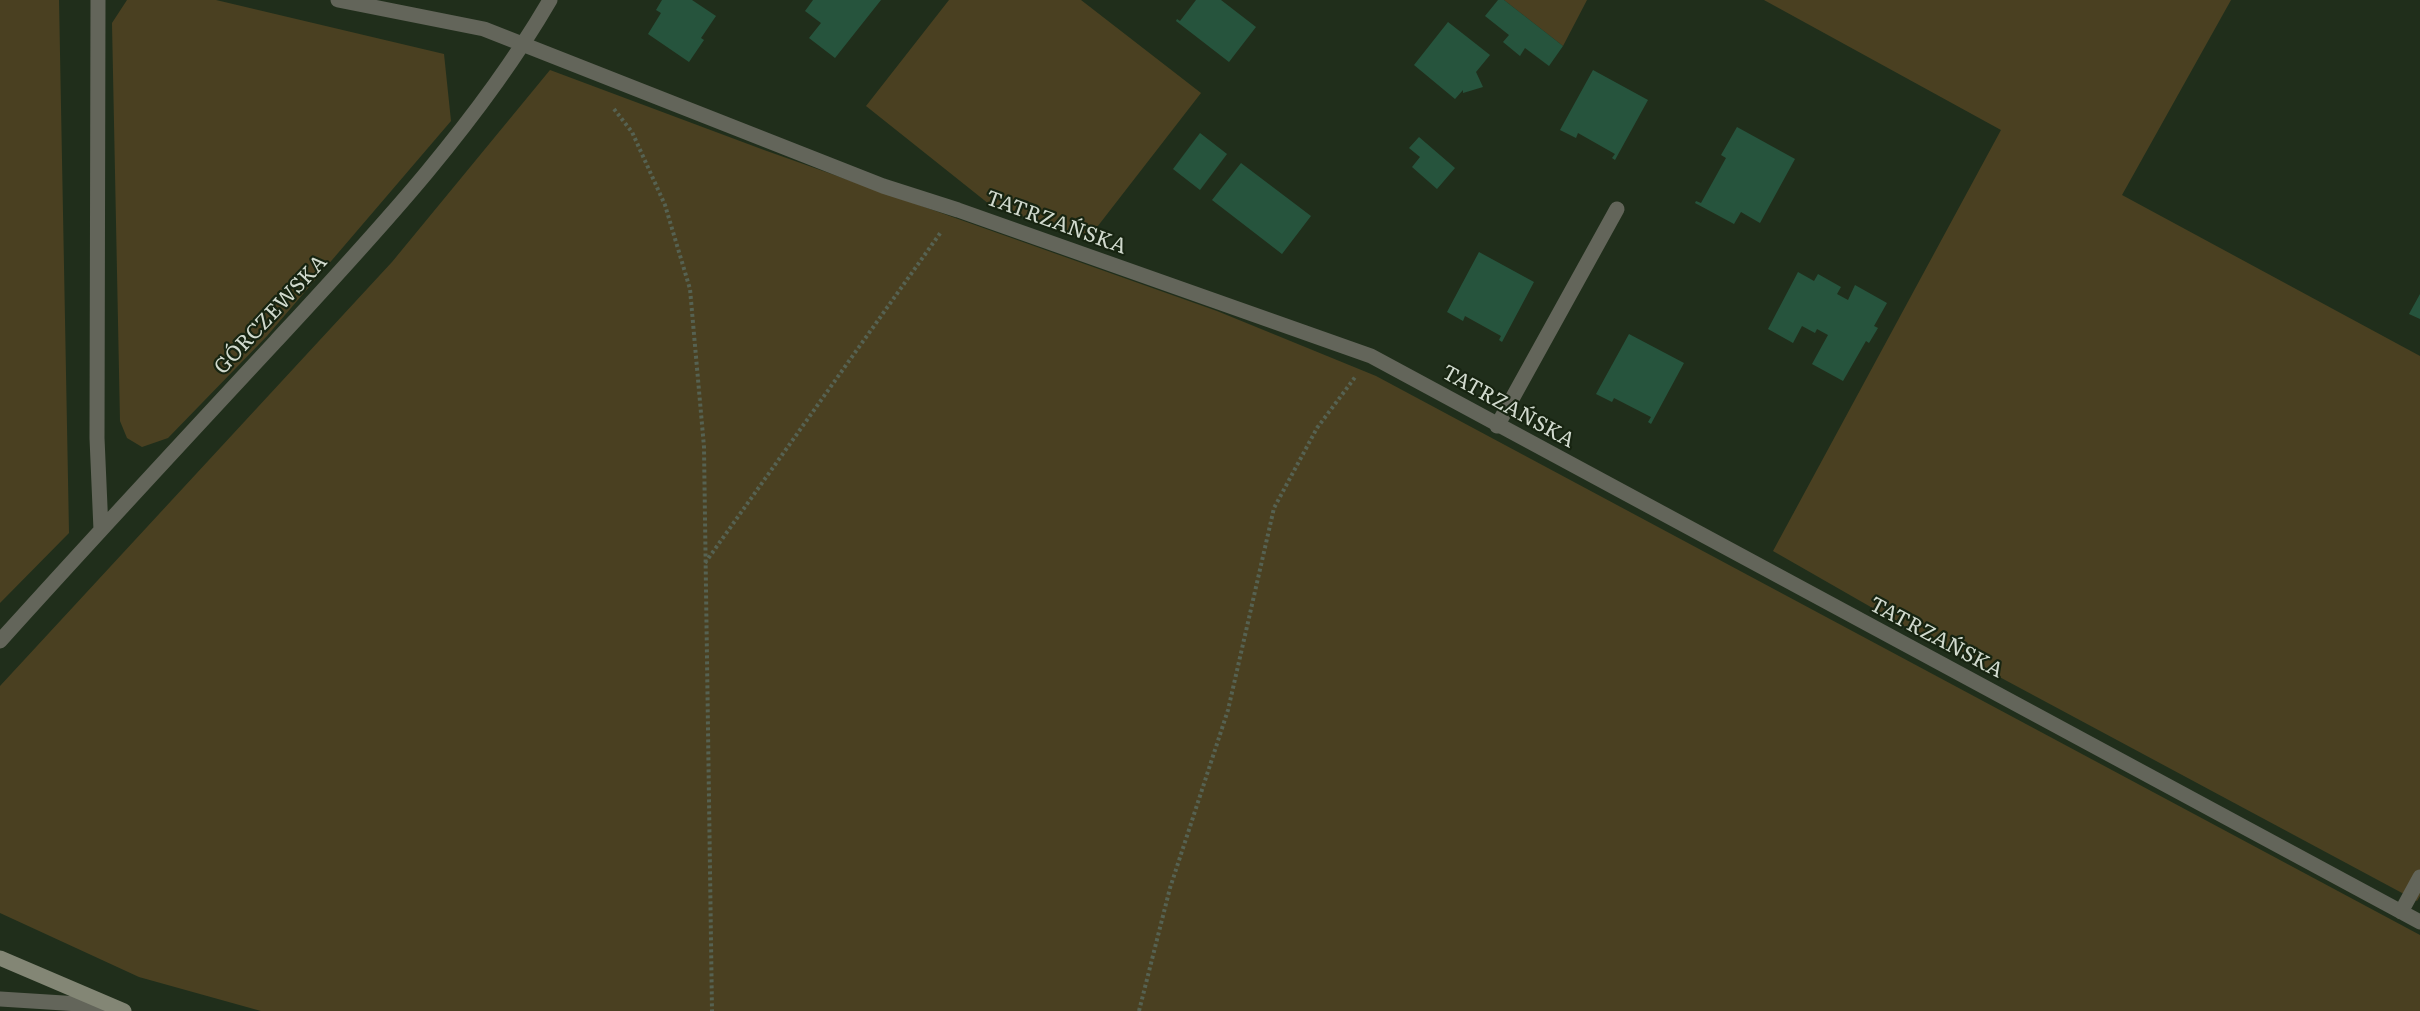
<!DOCTYPE html>
<meta charset="utf-8">
<style>
body{margin:0}
canvas{display:block;background:#202e1b}
</style>
<canvas width="2420" height="1011"></canvas>
<script>
const g = document.querySelector('canvas').getContext('2d');
g.lineJoin = 'round';
function fill(path, color) { g.fillStyle = color; g.fill(path, 'evenodd'); }
function strokePath(path, color, width, dash) { g.strokeStyle = color; g.lineWidth = width; g.lineCap = dash ? 'butt' : 'round'; g.setLineDash(dash || []); g.stroke(path); }
function label(font, color, halo, rows, align = 'center') {
  g.font = font + ' Literata,serif'; g.lineWidth = 4.5; g.setLineDash([]); g.textBaseline = 'middle'; g.strokeStyle = halo; g.fillStyle = color; for (const [text, x, y, turn = 0] of rows) {
    g.save(); g.translate(x, y); g.rotate((+turn || 0) * Math.PI / 180); g.textAlign = isNaN(turn) ? turn : align; if (halo) g.strokeText(text, 0, 0); g.fillText(text, 0, 0); g.restore();
  }
}
fill(new Path2D(`
 M0,0H59L69,533L0,603Z
 M127,0H216L444,54L451,121L267,336L168,438L142,447L127,438L120,421L112,23Z
 M949,0H1081L1201,93L1087,240L989,204L866,106Z
 M1504,0H1587L1563,46Z
 M1764,0H2231L2122,195L2420,356V896L2417,901L1897,622L1773,551L2001,130Z
 M550,70L764,150L1217,311L1376,376L2420,935V1011H261L139,977L0,913V686L392,262Z`), '#4a4021');
fill(new Path2D(`
 M662,0H692L716,16L701,38L704,40L689,62L648,34L661,13L656,10Z
 M813,0H881L835,58L809,38L821,23L805,11Z
 M1196,0H1221L1256,27L1229,62L1176,21L1177,19L1180,21Z
 M1498,0H1504L1563,46L1549,66L1525,48L1520,56L1503,42L1509,35L1485,16Z
 M1448,22L1490,55L1476,72L1483,87L1463,93V90L1455,99L1414,65Z
 M1593,70L1648,100L1615,160L1612,158L1615,154L1578,133L1576,138L1560,130Z
 M1737,127L1795,159L1760,223L1741,212L1734,224L1695,203L1696,201L1701,203L1726,158L1721,155Z
 M1200,133L1227,154L1200,190L1173,169Z
 M1419,137L1455,168L1437,189L1412,167L1420,157L1409,148Z
 M1241,163L1311,216L1282,254L1212,200Z
 M1479,252L1534,282L1502,342L1499,340L1501,336L1465,316L1463,321L1447,312Z
 M1798,272L1814,281L1818,274L1841,287L1837,294L1848,300L1855,285L1887,303L1874,326L1878,328L1869,343L1866,341L1843,381L1812,364L1828,335L1817,329L1815,333L1802,326L1793,343L1768,329Z
 M2420,294V319L2409,314Z
 M1629,334L1684,363L1651,424L1648,422L1651,417L1614,398L1612,402L1596,394Z`), '#26543d');
strokePath(new Path2D(`
 M614,109L632,132L665,205L690,289L704,447L712,1011
 M705,563L941,232
 M1139,1011L1170,888L1228,710L1274,508L1317,428L1356,376`), '#566252', 4, [3, 3]);
strokePath(new Path2D(`
 M1497,426L1617,209`), '#63655a', 15);
strokePath(new Path2D(`
 M98,0L97,438L101,530
 M338,0L484,29L883,186L958,210L1371,356L2420,922
 M0,641C91,540 183,441 276,341C373,236 478,124 550,0
 M2401,912L2420,877`), '#63655a', 15);
strokePath(new Path2D(`
 M0,999L111,1006`), '#63655a', 15);
strokePath(new Path2D(`
 M0,958L124,1011`), '#838675', 15);
label('21px', '#d1dace', '#172411', [
 ["TATRZAŃSKA",1056,223,20],
 ["GÓRCZEWSKA",271,315,-47],
 ["TATRZAŃSKA",1508,407,29],
 ["TATRZAŃSKA",1936,638,28]
]);
</script>
